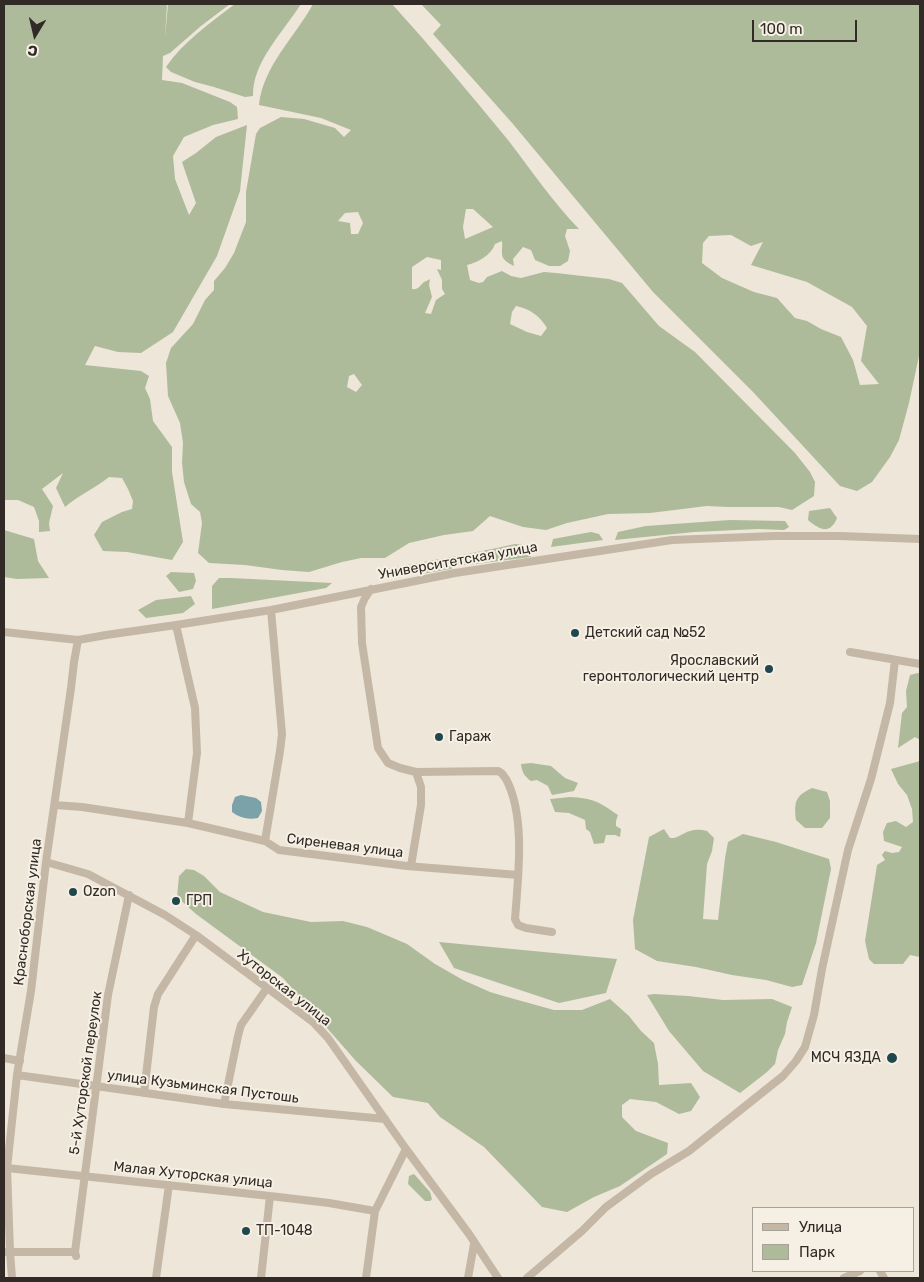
<!DOCTYPE html>
<meta charset="utf-8">
<style>
body{margin:0}
#map{position:relative;width:924px;height:1282px;overflow:hidden;background:#eee6d8;font-family:Rubik,sans-serif}
canvas{display:block}
.frame{position:absolute;inset:0;border:5px solid #312a26;pointer-events:none}
.legend{position:absolute;left:752px;top:1207px;width:162px;height:65px;box-sizing:border-box;background:#f6f0e4;border:1px solid #a7a198;margin:0;padding:6px 9px;list-style:none;font-size:15px;color:#312a26}
.legend li{display:flex;align-items:center;gap:10px;height:25px}
.legend b{width:25px;border:1px solid #a7a198}
.north{position:absolute;left:10px;top:10px;width:50px;height:50px;-webkit-text-stroke:4px #f6f0e4;paint-order:stroke;rotate:189deg;font-size:14px;font-weight:700;line-height:20px;text-align:center;color:#312a26}
.north::after{content:'';display:block;margin:auto;width:18px;height:22px;background:#312a26;clip-path:polygon(50% 0,100% 100%,50% 72%,0 100%)}
.scale{position:absolute;left:752px;top:20px;width:105px;height:22px;box-sizing:border-box;border:2px solid #312a26;border-top:0;padding-left:6px;font-size:15px;line-height:18px;white-space:nowrap;color:#312a26;-webkit-text-stroke:4px #f6f0e4;paint-order:stroke}
</style>
<div id="map">
<canvas width="924" height="1282"></canvas>
<div class="frame"></div>
<ul class="legend">
<li><b style="height:6px;background:#c4b7a6"></b>Улица</li>
<li><b style="height:14px;background:#adbb9a"></b>Парк</li>
</ul>
<div class="north">С</div>
<div class="scale">100 m</div>
</div>
<script>
const g = document.querySelector('canvas').getContext('2d');
g.lineJoin = 'round';
function fill(path, color) { g.fillStyle = color; g.fill(path, 'evenodd'); }
function strokePath(path, color, width, dash) { g.strokeStyle = color; g.lineWidth = width; g.lineCap = dash ? 'butt' : 'round'; g.setLineDash(dash || []); g.stroke(path); }
function label(font, color, halo, rows, align = 'center') {
  g.font = font + ' Rubik,sans-serif'; g.lineWidth = 4; g.setLineDash([]); g.textBaseline = 'middle'; g.strokeStyle = halo; g.fillStyle = color; for (const [text, x, y, turn = 0] of rows) {
    g.save(); g.translate(x, y); g.rotate((+turn || 0) * Math.PI / 180); g.textAlign = isNaN(turn) ? turn : align; if (halo) g.strokeText(text, 0, 0); g.fillText(text, 0, 0); g.restore();
  }
}
fill(new Path2D(`
 M4,4H167L165,38L168,4H230L201,26L170,53L163,56L162,80L182,83L230,102L237,107L238,119L213,125L184,137L173,156L175,179L189,215L196,203L182,162L196,153L216,137L247,125L240,191L217,256L173,332L141,353L118,352L95,346L85,365L141,371L149,376L145,388L150,399L153,421L172,447V472L183,542L172,560L127,552L103,551L94,535L102,522L122,512L132,509L133,501L128,489L122,478L109,477C95,488 79,495 65,507L56,488L63,473L42,489L53,506L49,523L50,531L39,532V521L34,507L18,500H4Z
 M235,4H301C284,31 252,62 253,96L245,97L214,87L195,82L171,72L166,67C184,41 210,23 235,4Z
 M313,4H392C432,48 470,94 508,140C531,170 553,202 579,229H567L565,236L570,251L568,261L560,266H549L535,260L531,250L523,247L513,259L514,266C498,258 503,255 502,241L495,244C491,255 479,262 467,265L470,280L479,283L483,282L487,277L502,271L511,276L521,278L544,272L556,273L609,279L622,283L659,326L695,352L795,453L810,472L815,482L814,496L792,510L779,507H727L707,506L650,513L608,514L567,523L546,530L523,527L490,516L473,531L444,535L409,543L385,558H361L342,562L309,572L282,570L245,565L209,563L198,553L202,523L200,512L191,504L184,482L182,463L183,443L180,423L168,396L166,363L171,348L193,324L205,300L214,290V281L225,268L234,253L246,222V192L256,134L260,128L281,117L304,119L335,128L344,137L351,130L321,118L259,105C263,66 295,37 313,4ZM466,209H473L493,227L465,239L463,227ZM358,212L363,223L358,234H351L350,223L338,221L345,213ZM427,257L441,260V270L437,269L442,280V289L445,294L436,300L431,314L425,313L432,297L429,285L430,279C430,279 425,282 424,282C419,286 419,290 412,289V267ZM516,306C530,309 540,316 547,328L541,336L527,332L510,324L512,312ZM354,374L362,385L356,392L347,387L349,376Z
 M421,4H920V351L909,403L899,440L890,457L872,482L857,491L840,486L754,393L653,292L513,124L433,34L441,25ZM731,235L751,246L763,242L751,265L807,282L852,307L867,326L861,361L879,384L860,385L853,360L841,337L821,329L807,321L795,318L777,298L754,292L722,278L702,263L703,243L709,236Z
 M830,508L837,518C830,535 820,530 808,520L809,511Z
 M730,520L785,521L789,527L784,530L758,529L694,532L615,540L618,532L646,526Z
 M4,530L34,539L38,561L49,578L17,579L4,577Z
 M591,532L599,534L603,540L551,547L553,539Z
 M515,544L525,545L530,550L531,557L467,565L460,564L451,569L427,573L385,576L388,569C430,560 473,554 515,544Z
 M171,572L194,573L196,581L193,589L179,592L166,576Z
 M219,578H231L332,583L326,588L212,609V586Z
 M191,596L195,604L183,613L146,618L138,610L156,600Z
 M918,673H920V740L915,737L898,748L902,713L907,707L906,691L910,675Z
 M920,761V957L910,955L903,964H874L869,959L865,941L877,865L885,860L882,855L885,851L892,853L899,852L902,847L884,841L883,832L887,823L896,821L906,827L913,822L912,809L907,795L898,784L891,769Z
 M531,763L551,766L565,778L578,783L574,791L552,795L548,786L537,780L531,781C524,776 522,772 521,764Z
 M812,788L827,792L830,801V818L822,828H805L796,820C794,802 795,796 812,788Z
 M570,797C593,798 599,802 618,815L616,821V826L621,829L620,837L615,835H606L604,843L594,844L590,832L586,829L585,820L569,813L555,812L550,799Z
 M664,829L670,838C678,839 682,833 690,831C696,829 702,830 707,831L714,838L712,851L707,864L703,919L718,920L725,858L728,842L743,834L776,842L829,859L831,869L816,943L802,985L792,987L766,980L732,975L696,967L657,961L635,949L633,920L649,837Z
 M186,869L194,870L204,876L220,892L263,912L311,922L343,921L367,927L407,944L435,964L463,980L490,992L507,997L554,1010H582L610,999L629,1016L641,1031L654,1043L658,1064L659,1085L691,1083L700,1097L691,1111L679,1114L656,1102L630,1099L622,1105V1117L636,1131L668,1143L667,1154L620,1186L594,1197L567,1212L542,1207L484,1147L440,1117L428,1103L393,1097L356,1061L283,978L196,914L177,897L179,876Z
 M439,942L617,959L606,993L559,1003L454,968Z
 M654,994L688,996L723,1000L772,999L792,1007L787,1022L785,1034L778,1050L775,1064L767,1072L740,1093L703,1071L669,1031L647,995Z
 M414,1174L430,1192L432,1199L430,1201H425L408,1184L409,1176Z`), '#adbb9a');
fill(new Path2D(`
 M241,795L256,798L261,802L262,811L258,818C248,820 240,818 232,812V805L235,797Z`), '#7aa2a8');
strokePath(new Path2D(`
 M371,589L365,598L361,607L362,643L378,748L388,763L400,768L416,772L498,771C503,773 503,775 506,779C526,816 518,878 515,919L518,925L526,928L552,932
 M176,625L195,708L197,753L188,823
 M4,632L78,640L106,635L176,625L271,610L455,573L672,540L774,536H840L920,539
 M850,652L920,664
 M55,805L82,807L188,823L265,841L279,850L407,866L518,875
 M265,841L280,751L282,734L271,610
 M46,862L88,874L165,915L196,935L313,1022L328,1038L406,1149L469,1234L498,1278
 M411,866L421,805V787L416,772
 M4,1058L20,1061
 M17,1075L224,1104L385,1119
 M144,1093L154,1007L158,994L196,935
 M224,1104L238,1036L241,1025L267,988
 M7,1168L270,1196L329,1203L375,1211
 M4,1252H75
 M76,1256L75,1252L108,995L129,895
 M880,1271L884,1278
 M12,1278L10,1252L7,1168L17,1075L31,991L46,862L71,688L74,662L78,640
 M156,1278L169,1185
 M261,1278L270,1196
 M366,1278L375,1211L406,1149
 M468,1278L474,1244
 M527,1278L582,1231L606,1207L651,1174L689,1151L783,1076L796,1061L805,1047L814,1015L822,969L848,850L871,779L890,703L895,660
 M844,1278L860,1271`), '#c4b7a6', 8);
for (const [x, y, r, color] of [
 [575,633,5,"#20474e"],
 [769,669,5,"#20474e"],
 [439,737,5,"#20474e"],
 [73,892,5,"#20474e"],
 [176,901,5,"#20474e"],
 [892,1058,6,"#20474e"],
 [246,1231,5,"#20474e"]
]) { const dot = new Path2D(); dot.arc(x, y, r, 0, 2 * Math.PI); g.fillStyle = color; g.fill(dot); strokePath(dot, '#f6f0e4', 2); }
label('14px', '#312a26', '#f6f0e4', [
 ["Университетская улица",458,561,-10],
 ["Сиреневая улица",345,846,7],
 ["Красноборская улица",28,912,-83],
 ["Хуторская улица",284,988,38],
 ["5-й Хуторской переулок",86,1073,-82],
 ["улица Кузьминская Пустошь",203,1087,7],
 ["Малая Хуторская улица",193,1175,6]
]);
label('14px', '#312a26', '#f6f0e4', [
 ["Детский сад №52",585,633],
 ["Ярославский",759,661,"right"],
 ["геронтологический центр",759,677,"right"],
 ["Гараж",449,737],
 ["Ozon",83,892],
 ["ГРП",186,901],
 ["МСЧ ЯЗДА",881,1058,"right"],
 ["ТП-1048",256,1231]
], 'left');
</script>
